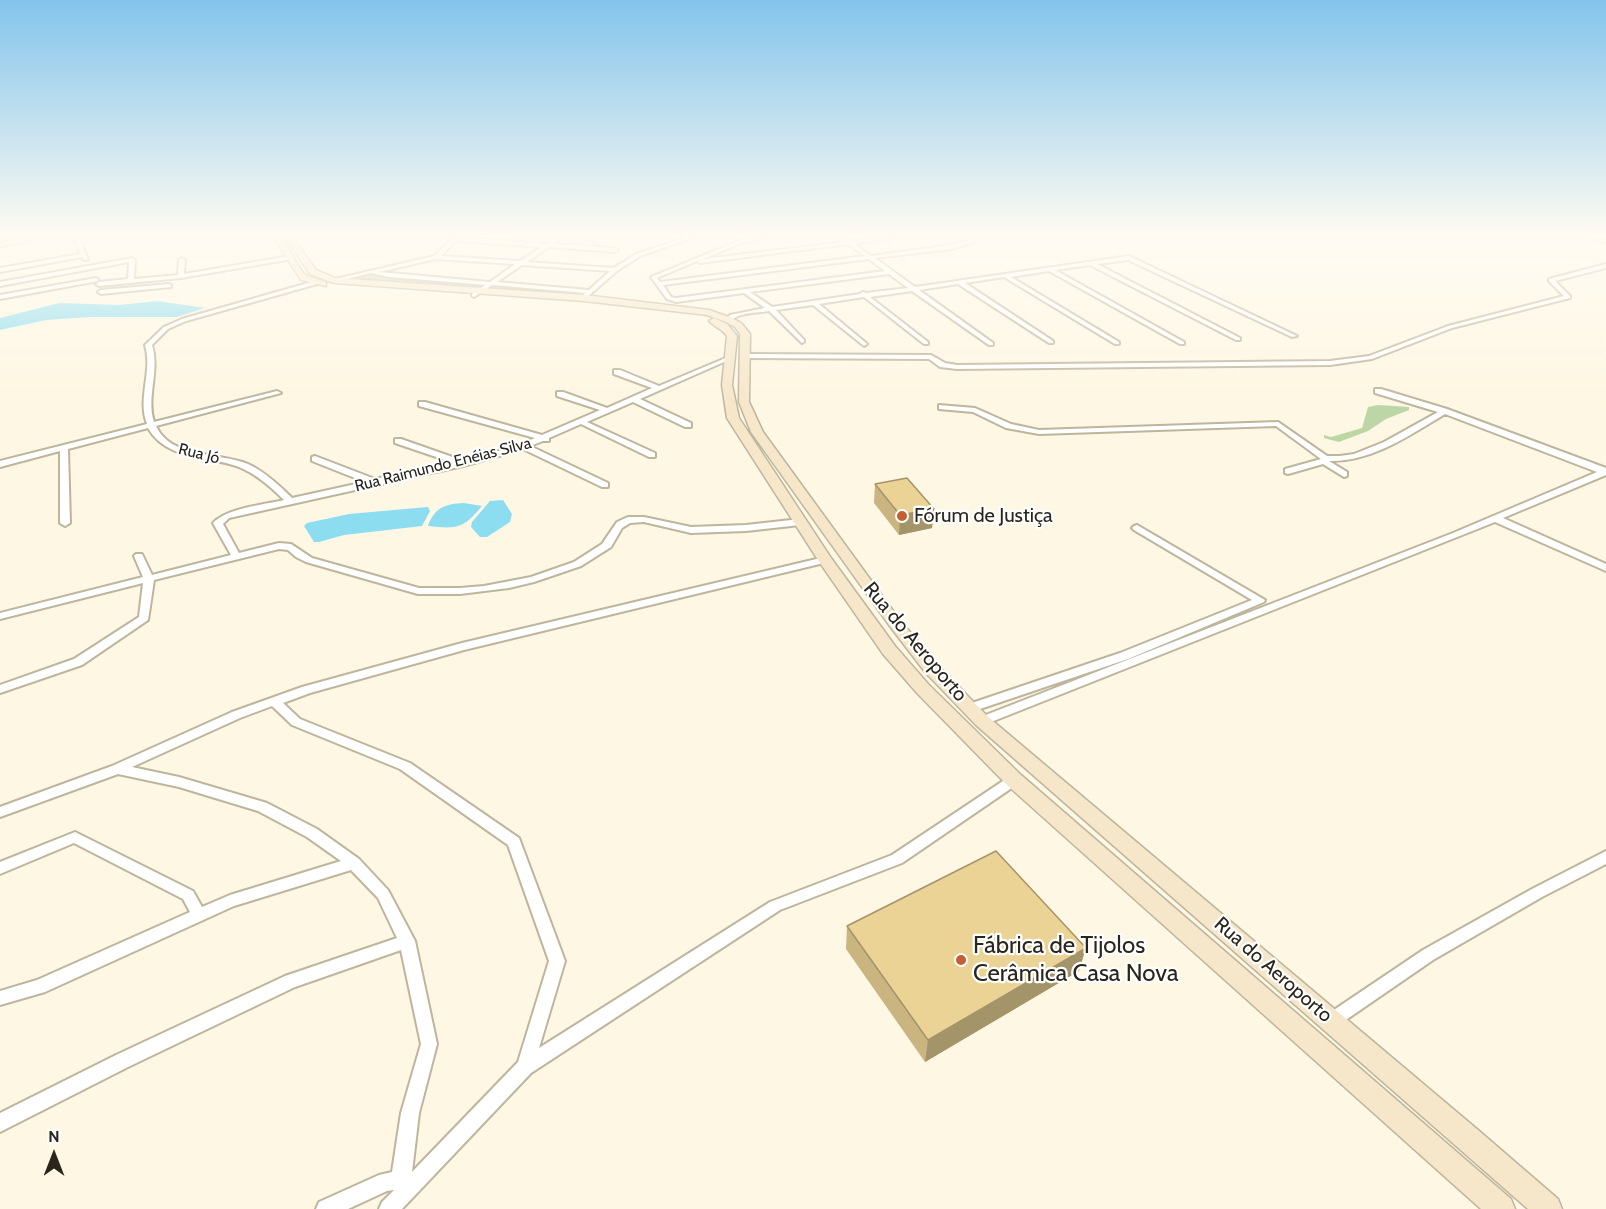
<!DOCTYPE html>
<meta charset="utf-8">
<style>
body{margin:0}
#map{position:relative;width:1606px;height:1209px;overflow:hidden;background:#fef7e3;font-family:Cabin,sans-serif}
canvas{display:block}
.north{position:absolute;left:24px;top:1125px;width:60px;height:60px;-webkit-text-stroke:4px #fff;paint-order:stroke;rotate:0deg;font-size:16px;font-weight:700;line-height:24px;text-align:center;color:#2a261d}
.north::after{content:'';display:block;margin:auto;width:21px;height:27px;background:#2a261d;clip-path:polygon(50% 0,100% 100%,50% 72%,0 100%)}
</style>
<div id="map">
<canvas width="1606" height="1209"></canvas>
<div class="north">N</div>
</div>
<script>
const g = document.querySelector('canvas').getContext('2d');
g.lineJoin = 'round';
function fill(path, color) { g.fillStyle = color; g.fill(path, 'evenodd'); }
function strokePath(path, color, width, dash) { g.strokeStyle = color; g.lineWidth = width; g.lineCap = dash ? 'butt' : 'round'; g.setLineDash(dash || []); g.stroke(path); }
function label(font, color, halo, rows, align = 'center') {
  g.font = font + ' Cabin,sans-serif'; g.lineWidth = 4.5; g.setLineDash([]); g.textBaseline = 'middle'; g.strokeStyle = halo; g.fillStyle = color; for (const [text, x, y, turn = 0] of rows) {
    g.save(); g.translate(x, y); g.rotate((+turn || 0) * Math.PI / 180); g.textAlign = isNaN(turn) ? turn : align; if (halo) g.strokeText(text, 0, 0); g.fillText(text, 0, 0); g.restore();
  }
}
fill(new Path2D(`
 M372,274L584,291L580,296L349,278Z
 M1378,405L1409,407V410L1386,419L1368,431L1339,442L1324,438V435L1331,437L1362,428L1368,407Z`), '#bdd6a6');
fill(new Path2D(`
 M157,301L205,308L177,317H90L46,320L0,330V318L59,303L119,305Z
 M503,500L512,514L510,522L487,537H480L471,527L472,522L490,501Z
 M464,503L482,506C463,529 457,529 428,526C435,507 445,504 464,503Z
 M428,507L430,511L422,526L344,535L319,542H314L304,526L307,523L349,514Z`), '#8cddf0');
const street = new Path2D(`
 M73,237H79L88,260H84L82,257L0,272V268L81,254Z
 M454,237L546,244L557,237H563L553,244L615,248L618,250L615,252L549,247L527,262L614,268L636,254L687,237H695L640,256L617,271L586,298L583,296L585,293L492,285L474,297L472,296V294L485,285L389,277L371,273L334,282L331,280L434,256ZM455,241L542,247L520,261L441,256ZM436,259L515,264L490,282L379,272ZM522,265L610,271L589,290L497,282Z
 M563,237H572L595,244L592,246Z
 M762,237H775L741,243L703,259L845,242L847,239L850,241L899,237L854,244L871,256L951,245L970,240L968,237L975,238L974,242L952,249L875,258L915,287L1129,256L1297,336L1292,337L1128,260L1097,264L1240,338V340H1236L1090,265L1055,270L1184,342V344H1180L1049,271L1011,277L1119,342V344H1115L1004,277L965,283L1053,341V343H1049L958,284L919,290L993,343V345H989L912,291L870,297L928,342V344H924L864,297L819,304L866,343L867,344L864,346L813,305L776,310L804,340V342L802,343L769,311C758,313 739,312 731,321H727L726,320L730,315L765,308L744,293L676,302L667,299L651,277L738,241ZM848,244L865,256L660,282L657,278L697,261L700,263ZM869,259L885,271L676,298L671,297L663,285ZM889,274L908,288L866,293L863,292L860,294L772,307L750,292Z
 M290,256L292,257V259L181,278L99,286L96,284L99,282L128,279L129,262L0,286V282L132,258L135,260L134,279L178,275L179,260L182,258L185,260L184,274Z
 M1606,264V268L1555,281L1570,296V298L1452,328L1372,359L1330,365L957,369L940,367L929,359L745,358L742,356L745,354L931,355L945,363L957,365L1330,361L1369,356L1448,326L1564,296L1549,281V279Z
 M96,278L98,279V281L0,299V295Z
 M315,281L317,282V284L186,321L168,329L152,345C160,371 146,397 154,422L277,391L281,393L156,426C171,459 219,452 248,464C265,472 279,485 292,498L365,482L312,461V457L315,456L375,479L451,462L395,443V439H401L461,460L511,448L535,438L419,406V402H425L542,435L600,410L557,396V392H563L607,408L652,388L614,374V370H620L659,386L728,357L733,358L640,399L691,423V427H685L633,402L587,422L655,453V457H649L581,424L549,438V441H543L530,446L608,483V487H602L523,449L463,466L229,518L223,524L239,553L279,543L291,544L312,558L419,588H460L484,586L531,577L574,562L602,544L617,522L628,517H644L691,527L746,525L800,519L805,522L800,525L746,531L691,533L644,522L630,523L622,528L611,547L581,566L534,582L509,588L460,594H418L306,562L296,557L288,550L279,549L154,580L148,620L82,665L0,693V685L74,659L139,617L143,583L0,619V613L143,577L134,556L136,554H142L152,575L231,555L213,523C227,508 263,505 284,500C271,487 256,474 239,467C208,455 167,461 148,428L68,449L70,523L65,526L60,523V451L0,467V461L147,424C137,398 153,372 145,345L164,327L182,319Z
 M169,284L171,285V287L101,294L98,292L101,290Z
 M1375,389H1381L1447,409L1606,468V475L1503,518L1606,564V571L1495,522L986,724H978L976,721L978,718L1453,533L1597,472L1445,414C1410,435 1372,462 1329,461L1347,472V476L1344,477L1323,464L1288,474L1285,473V469L1321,459L1276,426L1039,434L1006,428L973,412L939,409V405L975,408L1011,424L1039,430L1278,422L1327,456H1340L1354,454L1384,442L1438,412L1375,393Z
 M1137,525L1265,600L1264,602L1128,659L974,711H966L964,708L966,705L1120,653L1252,600L1134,530L1132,528L1134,526Z
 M825,557L828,558L830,560L828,562L464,650L310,693L283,703L300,719L410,763L519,838L565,961L539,1048L770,902L892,855L1009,777L1014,775L1019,777L1020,780L1019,783L902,863L780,910L531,1073L402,1209H379L382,1202L394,1190L387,1191L348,1209H316L319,1202L379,1175L392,1172L401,1113L421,1044L401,950L295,987L128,1067L0,1132V1113L116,1055L285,976L397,938L378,898L351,870L234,906L45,992L0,1005V991L37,980L190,912L183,899L74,843L0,874V862L75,832L193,891L202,907L230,895L341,861L307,837L258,811L179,787L118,774L0,817V807L112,766L232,712L302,687L462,643ZM272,706L292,725L400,769L508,845L549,961L518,1062L412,1172L419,1113L437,1044L415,941L388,890L359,859L317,829L267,803L179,777L132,767L240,718Z
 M1606,851V864L1542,897L1433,960L1337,1026L1331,1029L1325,1026L1323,1021L1325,1016L1423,950L1532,889Z`);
const secondary = new Path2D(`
 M31,237H47L0,247V243Z
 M273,237H281L303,273L307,276L326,282V286L301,280Z
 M285,237H293L316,270L335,278L584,295L709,310L732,318L741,323L750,334L749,402L763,432L899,619L937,664L988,717L1478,1130L1558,1199L1562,1209H1528L976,725L925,672L889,625L751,432L739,402L740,334L735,327L726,322L707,315L681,312L584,301L334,283L310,274Z
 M1591,237L1606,238V243L1592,239Z
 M714,318L727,324L737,336L732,385L739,418L831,558L895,646L929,685L1021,775L1511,1199L1515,1209H1481L1007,785L917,693L883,654L818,560L727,418L722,385L727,336C722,329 715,327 709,321Z`);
strokePath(street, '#beb59d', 4);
strokePath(secondary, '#beb59d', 3);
fill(street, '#fff');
fill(secondary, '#f6e7ca');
fill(new Path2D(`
 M875,484L934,509L932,528L899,535L874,503Z
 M847,926L1079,971L925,1062L846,949Z`), '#cab581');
fill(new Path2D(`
 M934,509L932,528L899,535L900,515Z
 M1086,948L1079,971L925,1062L928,1040Z`), '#a49469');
const building = new Path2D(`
 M907,478L934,509L900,515L875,484Z
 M996,851L1086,948L928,1040L847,926Z`);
fill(building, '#ebd396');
strokePath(building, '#a49469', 1.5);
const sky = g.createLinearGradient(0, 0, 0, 406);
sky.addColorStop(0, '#83c4eb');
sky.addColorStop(0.58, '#fffbf2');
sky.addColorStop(1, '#fffbf200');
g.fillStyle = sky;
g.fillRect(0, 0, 1606, 406);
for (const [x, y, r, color] of [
 [902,516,6,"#c55e31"],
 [961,960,6,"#c55e31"]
]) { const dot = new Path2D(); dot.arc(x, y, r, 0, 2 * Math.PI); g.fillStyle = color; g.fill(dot); strokePath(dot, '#fff', 2); }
label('16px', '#2a261d', '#fff', [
 ["Rua Jó",199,454,14],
 ["Rua Raimundo Enéias Silva",443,465,-14]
]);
label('20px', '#2a261d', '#fff', [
 ["Fórum de Justiça",914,516]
], 'left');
label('20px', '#2a261d', '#fff', [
 ["Rua do Aeroporto",915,642,50],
 ["Rua do Aeroporto",1273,970,41]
]);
label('24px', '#2a261d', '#fff', [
 ["Fábrica de Tijolos",973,946],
 ["Cerâmica Casa Nova",973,974]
], 'left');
</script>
